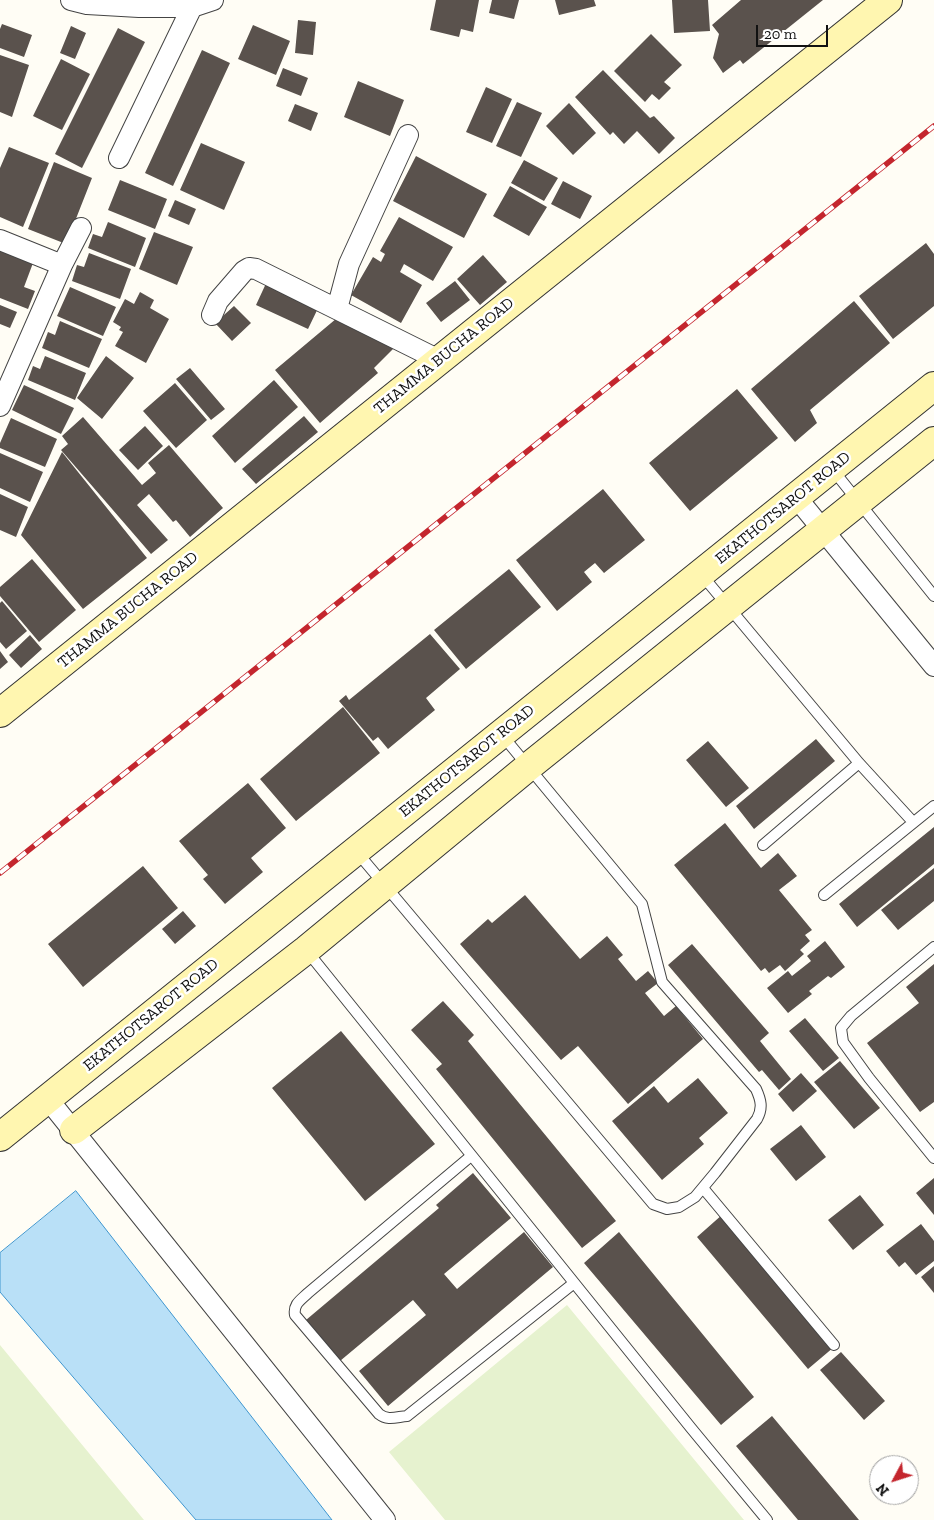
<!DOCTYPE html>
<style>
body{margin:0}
#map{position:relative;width:934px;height:1520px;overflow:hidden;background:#fffdf5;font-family:"Zilla Slab",serif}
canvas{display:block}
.north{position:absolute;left:869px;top:1455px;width:50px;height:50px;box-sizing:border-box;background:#fff;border:1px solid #a0a0a0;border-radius:50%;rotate:230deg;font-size:14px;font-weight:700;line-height:20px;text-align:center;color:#111}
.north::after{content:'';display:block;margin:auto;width:18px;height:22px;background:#c4262e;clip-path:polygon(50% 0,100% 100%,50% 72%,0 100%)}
.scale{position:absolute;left:756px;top:25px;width:72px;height:22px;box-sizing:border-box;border:2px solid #111;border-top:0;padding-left:6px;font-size:15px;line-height:18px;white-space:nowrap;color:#111;-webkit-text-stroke:4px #fff;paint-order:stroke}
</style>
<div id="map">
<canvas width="934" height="1520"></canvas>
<div class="north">N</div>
<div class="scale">20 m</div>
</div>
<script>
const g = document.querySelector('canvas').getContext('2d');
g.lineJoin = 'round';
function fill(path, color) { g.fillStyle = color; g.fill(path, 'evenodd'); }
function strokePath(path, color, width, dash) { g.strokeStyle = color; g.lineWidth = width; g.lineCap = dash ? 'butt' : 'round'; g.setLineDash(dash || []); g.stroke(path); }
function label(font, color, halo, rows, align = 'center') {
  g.font = font + ' "Zilla Slab",serif'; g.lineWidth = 5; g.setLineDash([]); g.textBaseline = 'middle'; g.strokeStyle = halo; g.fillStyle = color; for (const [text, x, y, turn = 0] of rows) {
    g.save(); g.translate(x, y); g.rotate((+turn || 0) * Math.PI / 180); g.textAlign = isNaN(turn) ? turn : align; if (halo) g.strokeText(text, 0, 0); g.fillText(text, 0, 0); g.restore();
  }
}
fill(new Path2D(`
 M567,1305L744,1520H445L389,1452Z
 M0,1345L144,1520H0Z`), '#e6f2cf');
const water = new Path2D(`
 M76,1191L332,1520H196L0,1292V1253Z`);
fill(water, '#b9e0f7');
strokePath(water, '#3f96cf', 1);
fill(new Path2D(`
 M436,0H479L473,32L461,29L459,37L430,30Z
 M492,0H519L514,19L489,13Z
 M555,0H594L596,6L559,15Z
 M672,0H708L710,31L674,33Z
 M741,0H823L743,64L740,60L723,73L713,58L719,34L712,25Z
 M298,20L316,22L313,55L295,53Z
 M2,24L32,35L24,57L0,48V29Z
 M253,25L290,41L276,75L238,59Z
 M71,26L86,33L75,59L60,53Z
 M118,28L145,42L82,168L55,154Z
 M651,34L682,65L664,82L671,88L659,100L652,94L645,102L614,71Z
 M202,50L230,63L173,186L145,173Z
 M0,55L29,65L12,117L0,112Z
 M61,59L90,74L62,130L33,116Z
 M283,68L308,78L301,96L276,86Z
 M603,70L650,118L654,116L675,138L659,154L637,131L624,144L613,132L610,135L575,97Z
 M358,81L404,100L390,136L344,117Z
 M486,87L512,99L492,143L466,132Z
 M517,102L542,113L521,157L496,146Z
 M569,103L596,133L573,155L546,126Z
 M295,104L318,113L311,131L288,121Z
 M201,143L245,162L224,210L180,190Z
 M9,147L49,163L23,227L0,217V168Z
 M416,156L487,194L464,238L393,201Z
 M524,160L558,178L544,201L511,183Z
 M54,162L92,178L66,244L28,229Z
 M120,180L167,199L155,229L108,210Z
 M563,181L592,196L580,219L551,204Z
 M510,186L547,207L529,236L493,216Z
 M175,200L196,209L189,225L168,216Z
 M399,217L453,247L433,281L404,264L400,272L422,285L401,323L351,295L373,257L381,262L385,254L380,251Z
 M108,222L146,238L135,267L88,248L93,234L102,237Z
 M154,232L193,247L177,285L139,269Z
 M926,243L934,254V306L893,339L859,296Z
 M0,250L33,263L24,287L35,291L28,309L0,298Z
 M89,253L131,269L120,299L72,281L77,265L84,267Z
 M483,255L507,282L480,305L457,279Z
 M269,277L321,302L308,329L256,305Z
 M455,281L470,300L441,322L426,303Z
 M70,287L116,307L103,336L57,316Z
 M140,292L154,300L150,308L169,319L146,363L115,346L123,332L119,330L121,327L113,322L125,299L134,304Z
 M854,301L890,343L810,410L817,423L795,442L751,389Z
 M0,305L17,312L10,328L0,324Z
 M234,306L251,323L232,341L215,323Z
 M343,313L395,347L374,368L378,373L320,423L275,370Z
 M60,321L102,339L89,368L42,348L48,332L55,335Z
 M45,356L86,373L75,400L28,380L33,366L40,369Z
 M106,356L134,378L102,419L77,398Z
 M190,368L225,409L211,420L176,379Z
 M274,380L298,407L235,463L212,436Z
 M175,383L207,420L176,448L143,411Z
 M24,385L74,408L61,434L12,410Z
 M737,389L778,438L690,511L649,463Z
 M304,416L318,432L256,484L242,469Z
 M83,417L142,485L156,473L148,463L169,445L223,508L190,537L176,520L173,522L149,494L137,505L168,540L151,554L61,450L68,444L62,436Z
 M11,418L57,439L45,467L0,448V443Z
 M145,426L163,446L138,470L119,450Z
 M62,452L147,558L83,609L21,535Z
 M0,453L43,472L30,502L0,488Z
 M603,489L645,540L604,573L595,563L584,572L592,582L557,611L516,560Z
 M0,494L28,507L16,537L0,530Z
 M32,559L76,610L39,642L0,596V587Z
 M509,569L541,607L466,669L434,630Z
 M2,601L27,631L6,649L0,642V603Z
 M430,634L460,669L426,698L435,710L388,749L378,737L373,741L339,701L346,695L349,700Z
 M30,635L42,649L21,668L9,655Z
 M0,651L8,662L0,669Z
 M343,707L380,753L296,821L260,779Z
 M816,739L835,761L754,829L736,806Z
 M708,741L749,788L726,807L686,760Z
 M248,783L286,828L251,858L263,872L225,904L203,879L208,875L179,841Z
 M725,823L761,868L778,853L797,876L779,890L812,930L805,935L810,941L800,950L804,954L785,971L780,965L769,973L765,968L761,971L674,865Z
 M934,827V864L857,927L839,904Z
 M143,866L178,908L83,987L48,944Z
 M934,868V901L898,930L881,910Z
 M525,895L580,959L607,936L623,955L618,959L636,981L648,971L658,983L645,993L664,1016L676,1006L703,1039L628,1104L578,1046L561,1060L460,944L488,919L492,923Z
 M183,911L196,926L175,944L162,929Z
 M825,941L845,967L831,978L828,976L809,991L812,994L788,1013L767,988L788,971L792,976L811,961L807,956Z
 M692,944L769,1033L760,1041L791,1079L779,1090L762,1070L759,1072L668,965Z
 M934,964V1102L920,1112L867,1043L919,1003L906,987Z
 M443,1001L474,1035L468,1041L616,1221L582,1248L436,1069L442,1064L411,1030Z
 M805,1018L839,1058L823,1071L789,1031Z
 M341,1031L435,1144L365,1201L272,1088Z
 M840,1061L880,1108L854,1129L814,1082Z
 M801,1073L817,1091L793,1112L778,1094Z
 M698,1078L728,1113L699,1138L704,1144L662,1180L612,1121L654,1086L668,1103Z
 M801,1125L826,1157L796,1181L770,1149Z
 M473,1173L511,1218L444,1274L457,1289L524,1232L553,1267L388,1406L359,1371L426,1315L413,1300L340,1361L306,1320L439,1208L436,1205Z
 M934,1178V1215L916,1193Z
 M860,1195L884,1225L853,1250L828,1220Z
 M723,1214L834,1347L808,1369L697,1237Z
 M921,1224L934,1241V1261L916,1275L905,1262L899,1267L886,1251Z
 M619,1232L754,1397L721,1425L584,1263Z
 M934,1266V1293L921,1277Z
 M841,1352L885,1401L864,1420L820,1370Z
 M772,1416L859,1520H798L736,1446Z`), '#5a524d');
const lane = new Path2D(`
 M833,470L934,596
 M701,574L859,763L913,822
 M763,845L859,763
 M356,851L653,1204L667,1209L679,1207L695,1197L715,1173L757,1119C763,1108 761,1100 756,1089L662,982L642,904L502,735
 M824,895L934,806
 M934,947L851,1016L841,1028L843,1042L869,1078L934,1158
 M307,951L691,1428L767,1520
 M471,1156L308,1293C301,1300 293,1304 295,1315L379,1414C388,1421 396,1417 407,1416L574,1283
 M703,1188L834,1345`);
const street = new Path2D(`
 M71,0L87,4L139,7H192L213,0
 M119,158L192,7
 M0,240L62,265
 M337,309L349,264L408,135
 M212,315L218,301L244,271L249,268L256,269L439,360
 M0,406L62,265L81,228
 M796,497L934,666
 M47,1098L385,1520`);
const secondary = new Path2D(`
 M0,713L888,0
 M74,1130L306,950L528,767L934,441
 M0,1137L934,386`);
strokePath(lane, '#444', 12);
strokePath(street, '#444', 22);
strokePath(secondary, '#333', 30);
strokePath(lane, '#fff', 10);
strokePath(street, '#fff', 20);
strokePath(secondary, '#fff6b0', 28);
const rail = new Path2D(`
 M0,873L934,126`);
strokePath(rail, '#c4262e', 5.5);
strokePath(rail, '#fff', 4, [11]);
label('16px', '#111', '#fff', [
 ["THAMMA BUCHA ROAD",444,356,-39],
 ["EKATHOTSAROT ROAD",783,508,-39],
 ["THAMMA BUCHA ROAD",128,610,-39],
 ["EKATHOTSAROT ROAD",467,761,-39],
 ["EKATHOTSAROT ROAD",151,1015,-39]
]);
</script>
